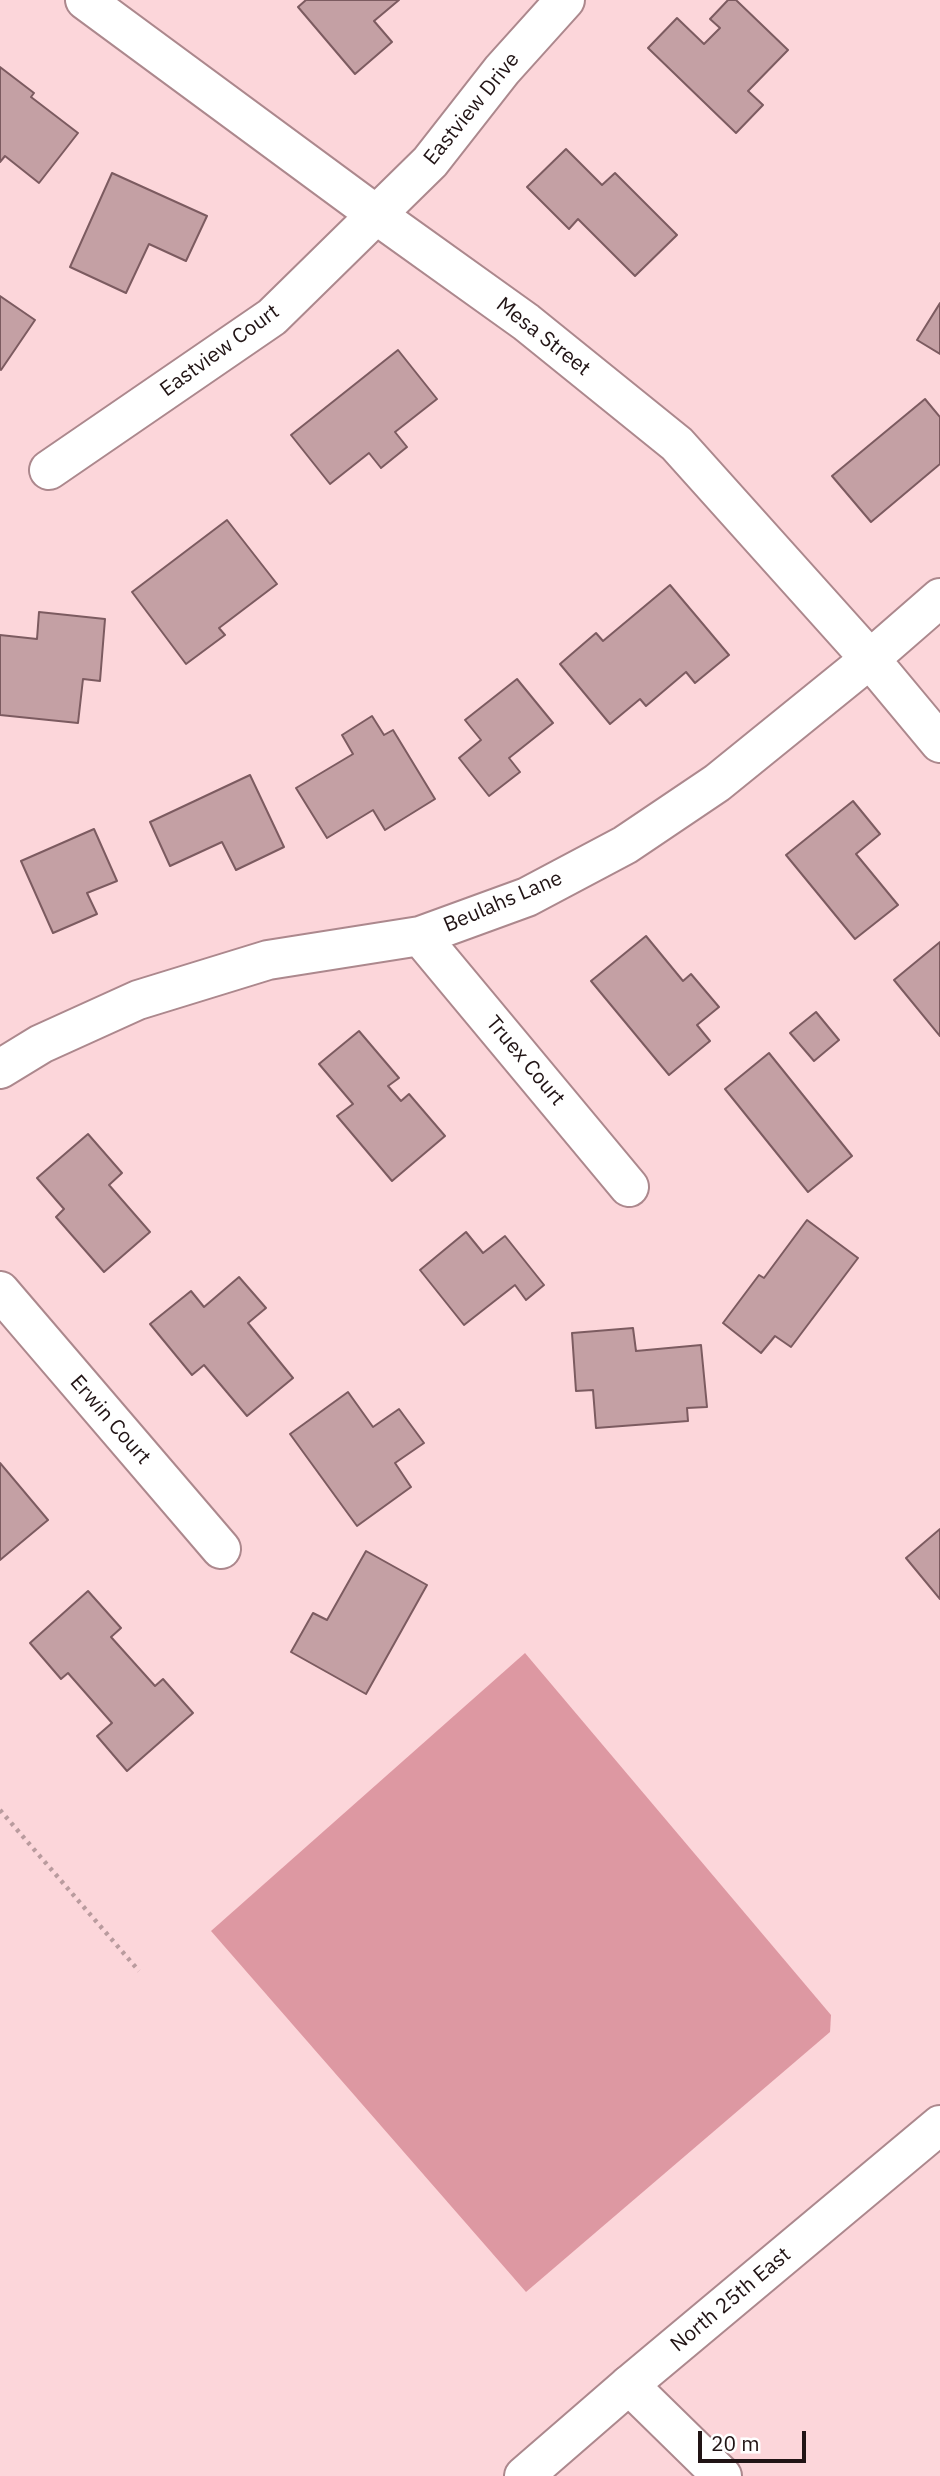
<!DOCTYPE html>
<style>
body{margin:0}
#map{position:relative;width:940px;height:2476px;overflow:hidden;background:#fcd6da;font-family:"IBM Plex Sans",sans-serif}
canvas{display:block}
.scale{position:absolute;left:698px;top:2431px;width:108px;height:32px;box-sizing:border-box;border:4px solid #211415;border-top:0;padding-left:9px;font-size:21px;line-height:24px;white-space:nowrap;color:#211415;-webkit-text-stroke:5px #fff;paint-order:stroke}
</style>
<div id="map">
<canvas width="940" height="2476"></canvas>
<div class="scale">20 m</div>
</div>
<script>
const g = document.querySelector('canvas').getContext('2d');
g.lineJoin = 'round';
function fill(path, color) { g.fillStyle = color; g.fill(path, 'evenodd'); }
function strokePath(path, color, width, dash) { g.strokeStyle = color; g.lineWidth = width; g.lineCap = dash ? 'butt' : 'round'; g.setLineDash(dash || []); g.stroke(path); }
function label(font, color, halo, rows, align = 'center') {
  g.font = font + ' "IBM Plex Sans",sans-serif'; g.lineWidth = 7; g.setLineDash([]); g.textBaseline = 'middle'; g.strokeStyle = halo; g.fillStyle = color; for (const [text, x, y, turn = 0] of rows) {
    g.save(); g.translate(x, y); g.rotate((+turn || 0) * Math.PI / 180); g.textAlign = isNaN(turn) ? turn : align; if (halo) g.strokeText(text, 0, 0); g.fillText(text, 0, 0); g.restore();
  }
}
fill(new Path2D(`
 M525,1653L831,2015L830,2032L526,2292L211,1931Z`), '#dd98a2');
const building = new Path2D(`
 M306,0H399L374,21L392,42L355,74L298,7Z
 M728,0H736L788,50L748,91L763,105L736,133L648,48L677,18L704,44L720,28L710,19Z
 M0,67L34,93L31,97L78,133L39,183L5,156L0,162Z
 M566,149L602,185L615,173L677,235L635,276L578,219L569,229L527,187Z
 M112,173L207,216L186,261L149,244L126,293L70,267Z
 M0,296L35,320L1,370L0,369Z
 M940,303V354L917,340Z
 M398,350L437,399L395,432L407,447L381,468L369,453L330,484L291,435Z
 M925,399L940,417V464L871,522L832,476Z
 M227,520L277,584L219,628L225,635L186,664L132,592Z
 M670,585L729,655L695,683L686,672L646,706L640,699L610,724L560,664L596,633L603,641Z
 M39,612L105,619L100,681L83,679L78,723L0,715V635L37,639Z
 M517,679L553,723L509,758L520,772L489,796L459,758L481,740L465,720Z
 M372,716L384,735L393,730L435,799L385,830L373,810L327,838L296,788L353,754L342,735Z
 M250,775L284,847L236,870L222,842L170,866L150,822Z
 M853,801L880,834L856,854L898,905L855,939L786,855Z
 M94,829L117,881L87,893L97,914L53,933L21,861Z
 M646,936L683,981L691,974L719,1007L697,1025L710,1041L669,1075L591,981Z
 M940,942V1036L894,980Z
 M816,1012L839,1040L814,1061L790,1033Z
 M359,1031L399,1078L388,1086L401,1101L409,1094L445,1136L392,1181L337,1116L353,1104L319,1064Z
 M769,1053L852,1156L808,1192L725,1089Z
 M88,1134L122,1173L109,1185L150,1232L104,1272L56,1217L64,1209L37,1178Z
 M807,1220L858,1258L791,1347L775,1336L761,1353L723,1323L759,1275L764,1278Z
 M466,1232L483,1253L505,1236L544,1285L526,1300L515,1285L464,1325L420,1270Z
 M239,1277L266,1308L248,1323L293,1378L247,1416L204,1365L192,1375L150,1324L191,1291L204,1307Z
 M633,1328L636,1351L701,1345L707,1407L687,1408L688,1421L596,1428L593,1390L576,1391L572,1333Z
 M348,1392L373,1427L399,1409L424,1443L395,1463L411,1487L357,1526L290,1434Z
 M0,1463L48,1520L0,1560Z
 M940,1529V1599L906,1558Z
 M366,1551L427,1585L366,1694L291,1652L313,1613L327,1620Z
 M88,1591L121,1628L111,1637L155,1686L163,1679L193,1713L127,1771L97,1736L112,1723L68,1673L61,1679L30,1643Z`);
fill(building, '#c4a0a4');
strokePath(building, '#7c5b60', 2);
const minor = new Path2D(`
 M85,0L378,216L526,322L677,444L870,659L940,743
 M49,470L272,317L430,162L502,70L565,0
 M420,936L629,1187
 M0,1069L41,1044L138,1000L268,960L420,936L527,897L625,845L717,783L870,659L940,598
 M0,1291L221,1549
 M629,2385L722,2476`);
const major = new Path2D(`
 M524,2476L629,2385L940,2125`);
strokePath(minor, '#ac888d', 42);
strokePath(major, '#ac888d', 42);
strokePath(new Path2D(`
 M0,1810L139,1971`), '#b99b9e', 4.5, [3.5, 5]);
strokePath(minor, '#fff', 38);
strokePath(major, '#fff', 38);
label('21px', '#211415', '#fff', [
 ["Eastview Drive",472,109,-51],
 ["Mesa Street",543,337,38],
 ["Eastview Court",220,351,-36],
 ["Beulahs Lane",503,902,-23],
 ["Truex Court",525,1061,50],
 ["Erwin Court",110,1420,49],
 ["North 25th East",731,2300,-40]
]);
</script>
